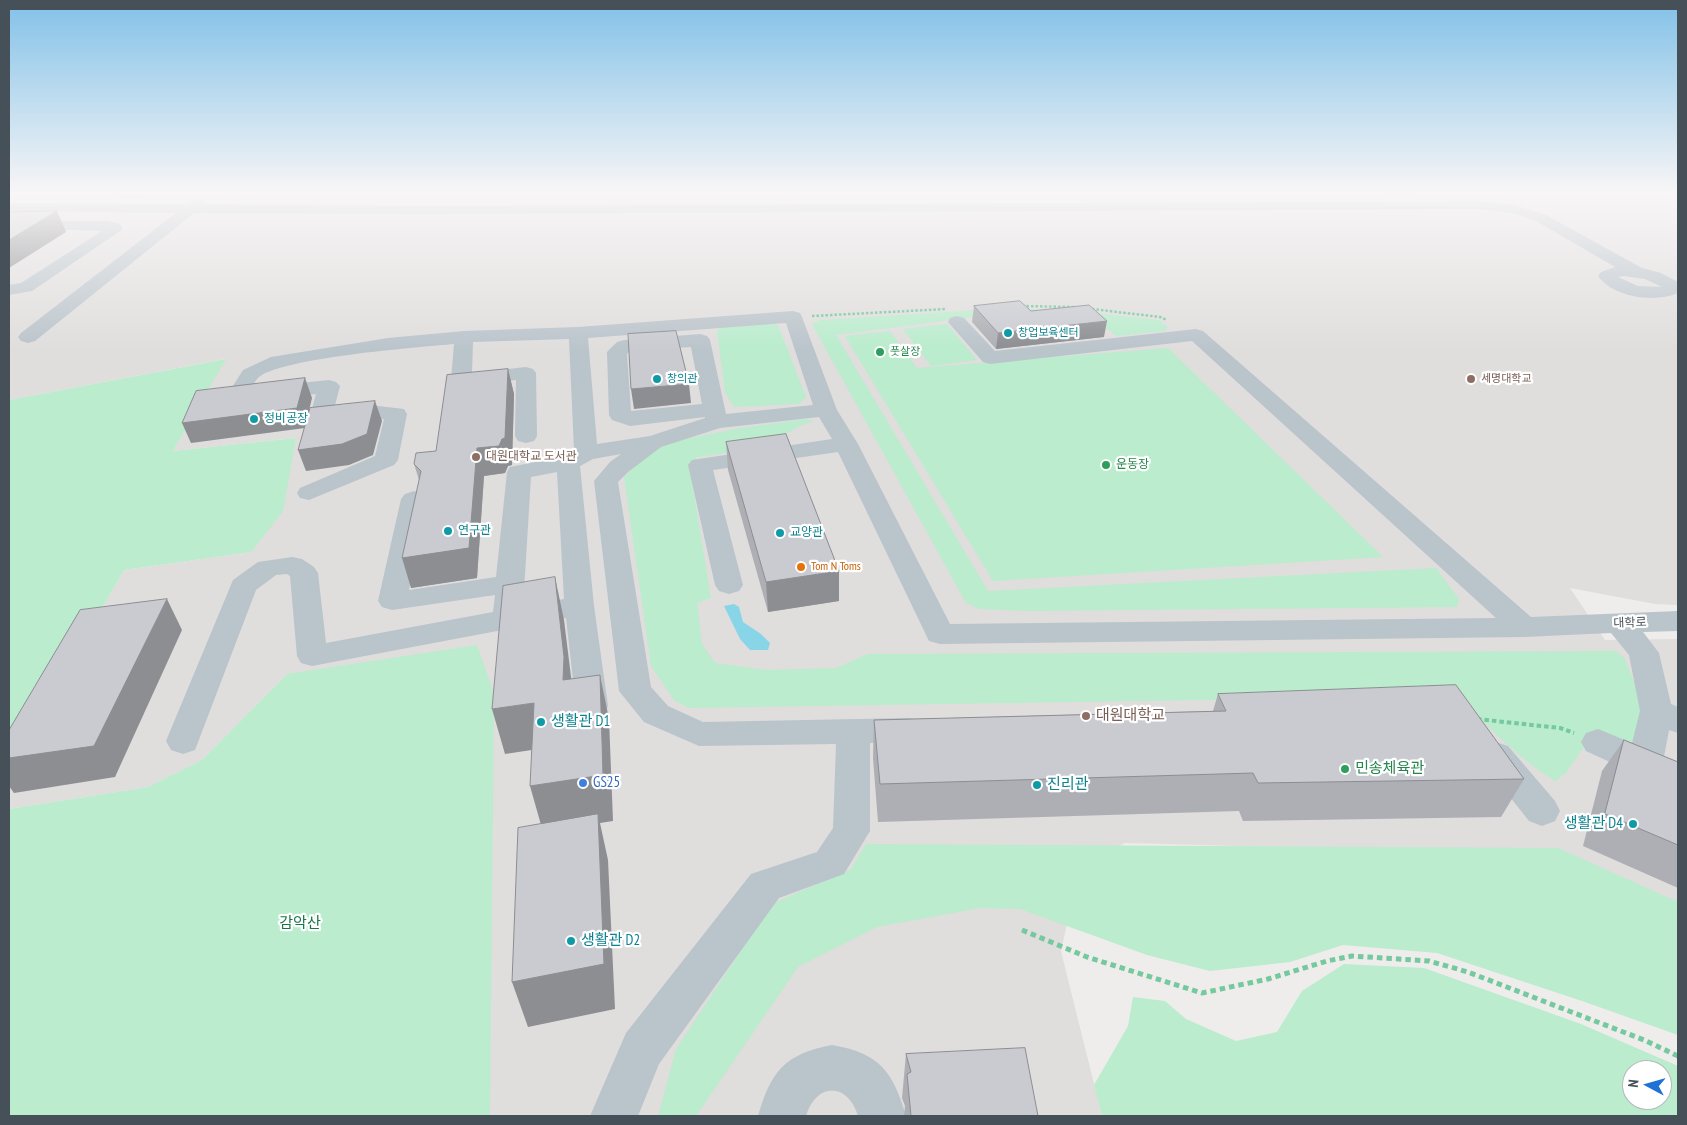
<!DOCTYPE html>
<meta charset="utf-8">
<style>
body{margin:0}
#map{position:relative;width:1687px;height:1125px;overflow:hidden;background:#efecec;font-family:"PT Sans Narrow",sans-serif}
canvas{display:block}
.frame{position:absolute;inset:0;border:10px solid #455058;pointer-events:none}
.north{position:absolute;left:1622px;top:1060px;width:50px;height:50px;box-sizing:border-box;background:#fff;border:1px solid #b5b9bc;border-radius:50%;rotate:276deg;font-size:14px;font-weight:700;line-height:20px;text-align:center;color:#455058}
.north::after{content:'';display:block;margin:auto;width:18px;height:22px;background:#1f71d6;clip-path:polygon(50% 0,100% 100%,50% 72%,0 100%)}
</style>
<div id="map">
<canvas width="1687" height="1125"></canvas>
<div class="frame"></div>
<div class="north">N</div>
</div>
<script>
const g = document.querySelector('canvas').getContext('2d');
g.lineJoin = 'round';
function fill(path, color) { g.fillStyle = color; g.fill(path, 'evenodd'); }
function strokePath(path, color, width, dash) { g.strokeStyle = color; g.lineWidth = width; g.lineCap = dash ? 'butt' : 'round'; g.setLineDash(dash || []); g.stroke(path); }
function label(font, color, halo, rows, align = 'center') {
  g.font = font + ' "PT Sans Narrow","Noto Sans KR",sans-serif'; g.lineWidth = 4.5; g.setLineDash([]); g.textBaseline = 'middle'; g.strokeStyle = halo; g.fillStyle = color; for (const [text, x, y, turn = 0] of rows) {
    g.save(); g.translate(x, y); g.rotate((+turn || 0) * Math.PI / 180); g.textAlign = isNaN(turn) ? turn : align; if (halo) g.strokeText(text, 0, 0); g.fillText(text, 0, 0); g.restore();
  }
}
fill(new Path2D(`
 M9,192H1678V605L1655,604L1570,588L1605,640L1678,639V922L1534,854L1125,843L1080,865L1061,951L1102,1116H489L287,674L202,760L148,787L9,809V770L124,570L251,552L296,438L173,451L225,359L9,400Z`), '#e0dddd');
fill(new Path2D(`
 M1060,309L1159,320L1168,327L1165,331L1116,336L1091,317L1020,311L836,335L988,591L1436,568L1459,599L1457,607L1028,611L979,609L966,603L812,324L820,320L979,310Z
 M764,322L778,325L806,397L799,404L734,407L725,392L717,331L721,327Z
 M947,324L977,360L931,366L903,329Z
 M890,331L917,368L1168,348L1383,557L993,581L845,336Z
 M226,359L173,451L296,438L283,511L251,552L124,570L9,770V400Z
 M806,419L814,421L799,426L765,448L697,457L690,470L711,598L697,603L702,644L715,663L766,670L836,668L868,654L1616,651L1625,659L1643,705L1635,744L1594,732L1566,773L1555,781C1519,759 1488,727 1459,696L689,708L675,701L651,666L624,477L657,445L735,429Z
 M477,645L494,694L490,1116H9V809L148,787L202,760L287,674Z
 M866,844L1558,848L1678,902V1035L1582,1001L1437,953L1343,945L1290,962L1210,971L1147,955L1020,909L980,908L877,927L798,967L696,1116H658L676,1049L772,904L851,869Z
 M1344,964L1424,968L1581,1024L1678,1066V1116H1102L1094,1085L1128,1026L1133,997L1165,1001L1186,1019L1236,1041L1277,1032L1302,991ZM1632,1070H1662V1100H1632Z`), '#baeccd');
fill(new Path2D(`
 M734,604L739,607L743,622L761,634L770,643L768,650H750L740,639L724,606Z`), '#89d5e8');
strokePath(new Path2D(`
 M1022,306L1075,307
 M1092,309L1160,317L1167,320
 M812,316L946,309`), '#74c99e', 2.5, [2.5, 2]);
strokePath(new Path2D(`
 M1477,719L1560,728L1574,733`), '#74c99e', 4, [4.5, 3]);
strokePath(new Path2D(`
 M1022,930L1087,957L1202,993L1268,979L1327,961L1352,956L1429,961L1468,972L1644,1040L1678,1056`), '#74c99e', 5, [5.5, 4]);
fill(new Path2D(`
 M197,199L202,200L204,204L422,206L1478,201L1515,205L1546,215L1642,268L1661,273L1678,282V293C1655,303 1614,298 1598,276L1601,272L1615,267L1536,221L1513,213L1478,209L422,214L194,213L35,341L28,343L21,341L18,337L21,333L176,213L9,211V203L187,204ZM1624,276L1645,279L1662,287L1638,286L1618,277Z
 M53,221H108L120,224L123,229L32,291L9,295V285L21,283L102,231L48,229L45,226L48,223Z
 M793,311L800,313L802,317L837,410L858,444L950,624L1496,618L1192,341L990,364L983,362L948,322L950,318L957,316L964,318L995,351L1196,329L1203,331L1531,617L1678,611V631L1643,632L1659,653L1671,704L1678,707V733L1669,730L1664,757L1678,763V792L1666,788L1586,751L1581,742L1586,733L1598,729L1632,743L1640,711L1629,655L1611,633L1524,637L940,644L929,641L838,452L713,470L743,585L739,591L729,594L719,591L715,585L688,465L692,460L832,439L819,417L720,428L661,447L628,472L618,482L651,687L668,706L703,722L910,718L922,721L927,730L922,739L910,742L870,743V831L844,874L779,898L659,1064L638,1116H590L626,1033L751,874L817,852L833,828L836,744L699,746L644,722L619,691L594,481L610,462L621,454L593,459L580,466L594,606L608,706L604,714L592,718L580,714L576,706L566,618L312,666L301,663L297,656L290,576L287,574L276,575L256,590L195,750L183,754L171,750L166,741L233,580L258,562L292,557L302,559L314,567L318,573L326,643L493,612L495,595L392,610L382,607L378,601L401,499L405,494L414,491L423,494L427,499L409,590L496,577L507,472L510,467L561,457L574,450L569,339L473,342L472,373L526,367L533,369L536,373L537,436L534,441L526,443L518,441L515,436L516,380L461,386L454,384L451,380L454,344C420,347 278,358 258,378C252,384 249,395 245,402L237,403L229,402L226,397L243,370L271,357L388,338L464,331L578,327ZM786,323L813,405L726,414L710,340L707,336L700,334L624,340L617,342L607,352L609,415L612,420L630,426L705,417V418L650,436L597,444L588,338ZM691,347L702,404L631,411L627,354L629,351ZM557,472L564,599L523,607L531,477Z
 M329,380L336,382L340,386L334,409L378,406L404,409L407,414L398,460L394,465L309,500L300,498L297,493L300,488L375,456L384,419L321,423L313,421L310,416L316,394L271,398L263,397L260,392L263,387L271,386Z
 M1496,742L1508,746L1555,801L1560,811L1555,821L1542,826L1529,821L1484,764L1479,755L1484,746Z
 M832,1045C880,1053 893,1072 906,1116H858C848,1082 816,1082 806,1116H758C771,1071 785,1054 832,1045Z`), '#bac4cb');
fill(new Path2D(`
 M87,192H150L143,197L88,195Z
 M1376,192H1424L1423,196H1381Z
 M974,306L1031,311L1104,337L996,349L972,322Z
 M508,369L514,394L512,465L508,466L505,473L484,476L477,578L411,588L419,480L414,464L436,451Z
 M726,442L839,601L768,612L728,470Z
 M1218,694L1524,779L1501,817L1243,821L1239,811L878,822L873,758L874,720L1213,711Z
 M1624,740L1678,762V888L1583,846L1602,771Z
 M906,1054L1038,1116H904L905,1106L902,1098Z`), '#adafb4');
fill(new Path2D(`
 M141,192H150L143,197Z
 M57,211L66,232L9,268V240Z
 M1107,321L1104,337L996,349L998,333Z
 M508,369L514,394L512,465L508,466L505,473L484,476L477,578L411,588L402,558L477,448Z
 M305,378L312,398L305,428L191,443L182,423Z
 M689,384L691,403L634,409L631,389Z
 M375,401L382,421L373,455L349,465L306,471L298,450Z
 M839,571V601L768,612L766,582Z
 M555,577L564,620L574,701L563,680Z
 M167,599L182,630L115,777L14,793L9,786V758Z
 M600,675L609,719L613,821L600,823L608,860L615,1009L528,1027L512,982L543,832L530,786Z
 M534,703L545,748L505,754L492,709Z`), '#8d8e92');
const building = new Path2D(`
 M57,211L9,240V213L12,212Z
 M1020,301L1031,311L1089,305L1107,321L998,333L974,306Z
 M676,331L689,384L631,389L628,334Z
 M508,369L505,438L502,439L499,446L477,448L469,548L402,558L421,471L414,464L416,453L436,451L447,375Z
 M305,378L297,408L182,423L196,391Z
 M375,401L367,434L342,444L298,450L310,408Z
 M786,434L839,571L766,582L726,442Z
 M555,577L564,657L563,680L600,675L603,775L530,786L534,703L492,709L503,586Z
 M167,599L94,746L9,758V730L80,610Z
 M1456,685L1524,779L1258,783L1253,773L880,784L874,720L1226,711L1218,694Z
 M1624,740L1678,762V845L1605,814Z
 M598,814L604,964L512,982L518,828Z
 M1025,1048L1038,1116H911L907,1074L911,1072L906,1054Z`);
fill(building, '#c9cbd1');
strokePath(building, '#8d8e92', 1);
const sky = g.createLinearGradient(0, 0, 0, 350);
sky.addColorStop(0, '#82c1e8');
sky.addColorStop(0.55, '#f8f6f6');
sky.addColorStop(1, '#f8f6f600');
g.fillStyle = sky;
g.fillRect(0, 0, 1687, 350);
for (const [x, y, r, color] of [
 [1008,333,5,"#0f9aa8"],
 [880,352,5,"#2e9e5b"],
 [657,379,5,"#0f9aa8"],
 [1471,379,5,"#8d6e63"],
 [254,419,5,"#0f9aa8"],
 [476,457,5,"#8d6e63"],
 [1106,465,5,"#2e9e5b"],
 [448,531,5,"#0f9aa8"],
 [780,533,5,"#0f9aa8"],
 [801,567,5,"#e8710a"],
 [1086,716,5,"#8d6e63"],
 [541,722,5,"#0f9aa8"],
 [1345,769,5,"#2e9e5b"],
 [583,783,5,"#3f7fe0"],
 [1037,785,5,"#0f9aa8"],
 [1633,824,5,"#0f9aa8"],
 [571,941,5,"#0f9aa8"]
]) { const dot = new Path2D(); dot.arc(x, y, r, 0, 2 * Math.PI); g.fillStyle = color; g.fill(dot); strokePath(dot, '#fff', 2); }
label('11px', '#0d838f', '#fff', [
 ["창업보육센터",1018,333],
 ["창의관",667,379]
], 'left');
label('11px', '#27864d', '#fff', [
 ["풋살장",890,352]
], 'left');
label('11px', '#785e54', '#fff', [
 ["세명대학교",1481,379]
], 'left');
label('12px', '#0d838f', '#fff', [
 ["정비공장",264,419],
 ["연구관",458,531],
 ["교양관",790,533]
], 'left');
label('12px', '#785e54', '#fff', [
 ["대원대학교 도서관",486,457]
], 'left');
label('12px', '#27864d', '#fff', [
 ["운동장",1116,465]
], 'left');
label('12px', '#c56008', '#fff', [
 ["Tom N Toms",811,567]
], 'left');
label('12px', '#455058', '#fff', [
 ["대학로",1630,623,-2]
]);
label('15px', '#785e54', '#fff', [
 ["대원대학교",1096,716]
], 'left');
label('15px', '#0d838f', '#fff', [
 ["생활관 D1",551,722],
 ["진리관",1047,785],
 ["생활관 D4",1623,824,"right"],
 ["생활관 D2",581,941]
], 'left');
label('15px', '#27864d', '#fff', [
 ["민송체육관",1355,769]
], 'left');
label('15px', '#366cbe', '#fff', [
 ["GS25",593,783]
], 'left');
label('15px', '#197647', '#fff', [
 ["감악산",300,924]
]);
</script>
